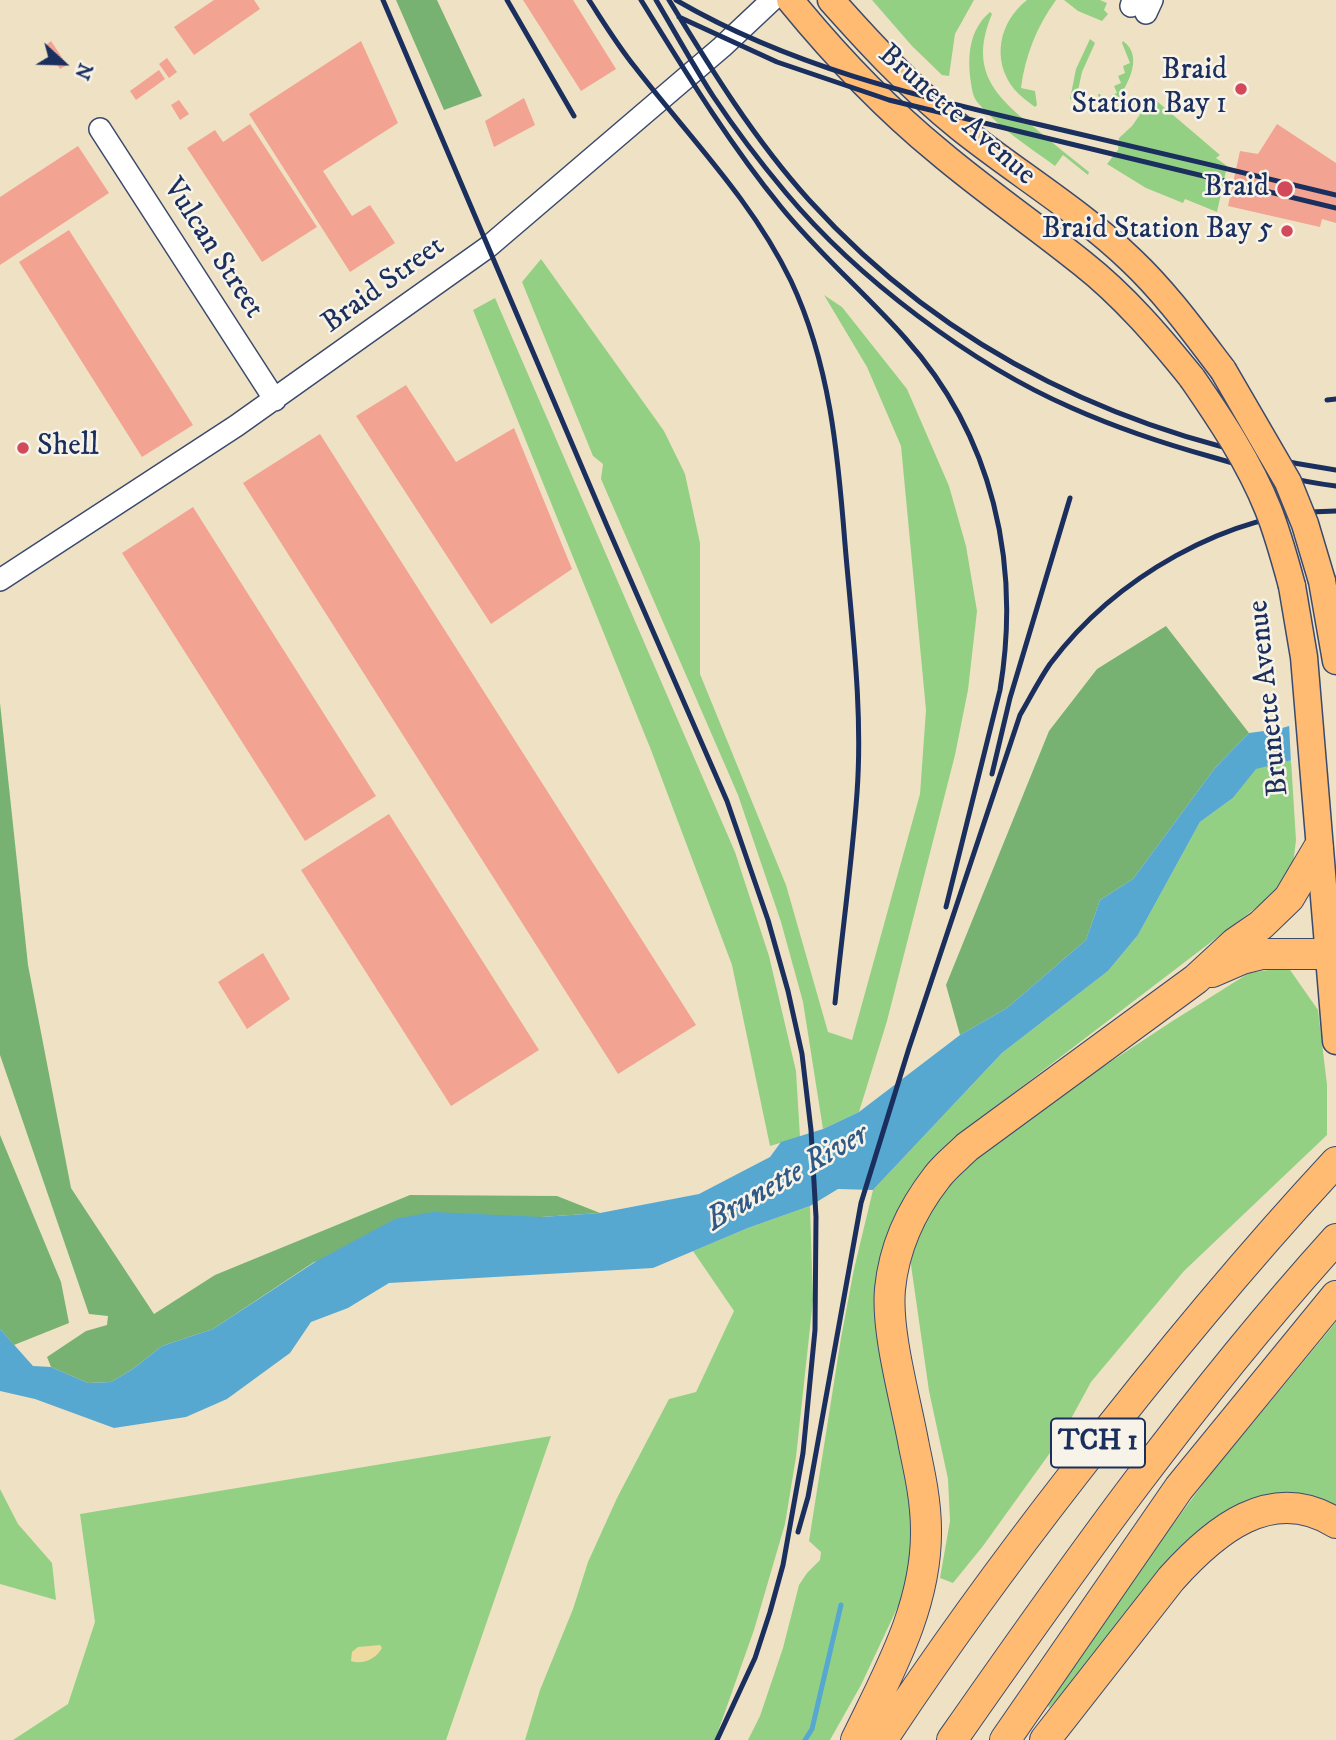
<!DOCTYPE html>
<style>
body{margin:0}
#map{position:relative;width:1336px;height:1740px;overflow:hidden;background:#efe2c4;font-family:"IM FELL DW Pica",serif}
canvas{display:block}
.north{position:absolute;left:28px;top:28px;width:70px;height:70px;-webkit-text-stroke:5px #f7f3e8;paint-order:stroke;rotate:112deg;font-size:19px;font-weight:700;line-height:28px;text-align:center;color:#1b2f5e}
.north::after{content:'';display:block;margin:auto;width:24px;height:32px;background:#1b2f5e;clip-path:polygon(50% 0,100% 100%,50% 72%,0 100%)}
</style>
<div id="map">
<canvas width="1336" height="1740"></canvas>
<div class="north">N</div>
</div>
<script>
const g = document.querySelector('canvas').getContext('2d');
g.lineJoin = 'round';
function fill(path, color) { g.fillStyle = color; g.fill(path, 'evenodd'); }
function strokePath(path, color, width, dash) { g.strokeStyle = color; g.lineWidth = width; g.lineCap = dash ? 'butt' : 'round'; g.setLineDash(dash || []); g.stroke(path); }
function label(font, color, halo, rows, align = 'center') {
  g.font = font + ' "IM FELL DW Pica",serif'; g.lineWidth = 5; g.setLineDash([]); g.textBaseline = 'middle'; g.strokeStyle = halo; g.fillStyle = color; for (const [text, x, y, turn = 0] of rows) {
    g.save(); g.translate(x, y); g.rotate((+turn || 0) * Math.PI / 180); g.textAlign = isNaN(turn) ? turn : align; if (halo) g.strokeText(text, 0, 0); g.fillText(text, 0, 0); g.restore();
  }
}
fill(new Path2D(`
 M872,0H974L955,34L949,76L942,75L912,46Z
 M1027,0H1056C1037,26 1025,56 1021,88L1035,91L1037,105L1035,107C1028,102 1020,96 1014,89C991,60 999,22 1027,0Z
 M1064,0H1100L1107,3L1104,10L1108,14L1102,21L1078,11Z
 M990,12L992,14C969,69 993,95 1035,128C1053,143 1071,158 1089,172L1088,175L1063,155L1055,166C1029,147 999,128 978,103C973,97 972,90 971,83C967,56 969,30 990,12Z
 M1090,39L1095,43L1082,72L1076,100L1070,99L1076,69Z
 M1123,41C1146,57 1125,90 1112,107L1105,108L1100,104L1098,94H1100L1105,106L1113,103L1110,96L1117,93L1114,86L1121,83L1118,76L1125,73L1123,66L1130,63L1122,43Z
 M1152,97L1220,155L1216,158L1227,166L1217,212L1185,199L1183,203L1146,188L1107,164L1118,150L1119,138L1132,126Z
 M541,259L664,431L685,474L700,543V674L786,885L828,1032L852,1040L920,794L926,710L901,446L867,367L824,295L842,307L907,389L949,486L966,546L977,611L968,690L955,755L887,1021L859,1112L823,1129L803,1002L781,922L738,795L601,479L603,464L593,456L522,282Z
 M495,298L735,852L769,956L796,1071L800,1137L770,1146L732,965L651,750L473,310Z
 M1291,760L1296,840L1293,865L1284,881L1266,900L986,1114L942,1150L920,1176L900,1209L908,1465L913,1558L900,1602L861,1685L830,1740H748L760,1716L783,1648L799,1585L807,1573L820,1560L821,1552L809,1541L841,1338L854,1269L873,1190L1002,1053L1108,971L1138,935L1200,822L1233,798L1256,768Z
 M1288,967L1318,1010L1327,1085V1135L1184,1271L1091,1382L1060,1439L983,1546L953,1583L940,1578L950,1521L948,1479L929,1391L910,1258L923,1222L934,1200L961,1170L1028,1116L1171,1022L1249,973Z
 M810,1206L813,1300L796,1457L785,1524L754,1630L715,1740H525L540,1690L573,1609L588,1562L617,1498L669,1399L696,1392L734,1311L693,1251L748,1228Z
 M1336,1322V1505L1310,1497H1278L1079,1676L1049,1708L1048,1705L1168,1531L1209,1476Z
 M551,1436L446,1740H13L68,1704L95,1622L80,1514Z
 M0,1489L18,1524L52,1563L56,1600L0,1584Z`), '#94d084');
fill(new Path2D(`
 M396,0H437L482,96L444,110Z
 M1166,626L1249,733L1215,768L1133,879L1100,900L1086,940L1007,1008L960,1035L946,985L1049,731L1097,669Z
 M0,703L28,965L71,1188L154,1314L215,1275L410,1195L557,1196L600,1213L541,1217L314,1262L213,1329L162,1346L133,1369L111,1382L88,1383L51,1367L47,1357L86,1331L107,1325L108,1316L89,1314L0,1055Z
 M0,1135L61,1282L69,1323L14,1345L0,1329Z`), '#77b272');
fill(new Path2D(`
 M380,1645L382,1648C376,1659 363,1665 351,1661L352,1652L358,1647Z`), '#eeda9e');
fill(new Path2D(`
 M1336,712V749L1256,769L1233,798L1200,822L1138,935L1108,971L1002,1053L873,1190L838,1189L810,1206L748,1228L653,1268L389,1283L348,1308L311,1322L290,1353L227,1399L186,1417L114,1428L35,1399L0,1391V1329L33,1366L51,1367L88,1383L111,1382L133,1369L162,1346L213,1329L315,1262L395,1219L433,1212L541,1217L600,1213L699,1194L770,1157L781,1142L823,1129L859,1112L960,1035L1007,1008L1086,940L1100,900L1133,879L1215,768L1249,733L1279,729Z`), '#56a8d1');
fill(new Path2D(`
 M1336,708V753L1291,764L1289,722Z`), '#efe2c4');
strokePath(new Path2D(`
 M805,1740L812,1729L841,1605`), '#56a8d1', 5);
fill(new Path2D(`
 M214,0H254L260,9L194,55L174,27Z
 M523,0H573L616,69L581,91Z
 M51,41L67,65L60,69L45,46Z
 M361,41L398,123L323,171L352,216L370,205L395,243L350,272L249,114Z
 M167,58L177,72L169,78L159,64Z
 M159,70L165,79L136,100L130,91Z
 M524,98L535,125L494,147L485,121Z
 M179,100L189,114L180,120L171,105Z
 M250,124L317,227L262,262L187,148L215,130L223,142Z
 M1277,124L1336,163V223L1322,219L1320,227L1228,206L1240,151L1258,154Z
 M78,146L109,193L0,265V197Z
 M69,230L193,425L142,457L19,262Z
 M406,385L456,462L514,428L572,569L491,624L356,416Z
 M320,434L696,1025L618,1074L243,483Z
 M193,507L376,796L305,841L122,553Z
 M389,814L539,1050L451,1106L301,870Z
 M263,953L290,999L247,1029L218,982Z`), '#f2a392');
const minor = new Path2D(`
 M1131,6L1133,0
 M1146,13L1152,0
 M100,129L275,400
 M0,580L236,426L488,247L722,47L772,0`);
const major = new Path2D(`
 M790,0C835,55 884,107 939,152C985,191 1035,225 1082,263C1124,296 1159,337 1192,378
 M831,0C871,45 912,89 959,127C1015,172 1079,210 1131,260C1166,293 1194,332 1223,370
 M1322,581L1336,661
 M1292,586L1304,657L1336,1041`);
const highway = new Path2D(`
 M1212,972L1242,959L1262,954H1336
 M856,1740C888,1674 927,1606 926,1530C926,1502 920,1474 914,1446C906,1401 886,1333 890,1289C894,1248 912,1209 937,1177C945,1166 957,1157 967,1147L1196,979L1235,943L1261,925L1289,898L1318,849
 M882,1740C942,1649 1007,1560 1074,1474C1157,1367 1243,1262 1336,1162
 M952,1740C1072,1568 1195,1395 1336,1239
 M1005,1740L1179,1488L1336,1296
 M1045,1740L1171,1579C1213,1532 1271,1482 1336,1523`);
strokePath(minor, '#3b4a6d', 24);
strokePath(major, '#3b4a6d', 29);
strokePath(highway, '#3b4a6d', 32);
strokePath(minor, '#fff', 21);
strokePath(major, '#ffbb71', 26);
strokePath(highway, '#ffbb71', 30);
strokePath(new Path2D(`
 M383,0L607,526L727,801L768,920L788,991L802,1054L811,1130L816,1217L815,1330L803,1453L783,1565L770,1612L755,1658L717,1740
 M507,0L574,116
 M589,0C604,23 618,46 635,67C689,137 752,200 791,281C830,364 838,454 845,544C852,627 863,710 857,793C852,863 842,933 835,1003
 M641,0C685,71 728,142 781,207C819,254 865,293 905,338C993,436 1021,563 1000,690L946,907
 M656,0C675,32 693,65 713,96C735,129 760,162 786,193C857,278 971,364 1072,408C1117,428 1165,444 1212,457C1253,469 1294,481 1336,486
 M669,0C711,69 754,139 809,200C948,354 1132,440 1336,470
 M676,0C789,66 915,96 1041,125C1139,148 1238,171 1336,195
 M679,17L777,62L889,100L1336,208
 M1327,400L1336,399
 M992,774L1010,698L1070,498
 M798,1532L808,1497L861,1203L909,1048L1020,715C1030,698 1039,680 1050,664C1114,579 1227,511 1336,511`), '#1b2f5e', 5);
const majorBridge = new Path2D(`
 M1223,370L1288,482L1305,524L1322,581
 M1192,378C1221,420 1249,462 1268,509C1278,534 1285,560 1292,586`);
strokePath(majorBridge, '#3b4a6d', 29, []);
strokePath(majorBridge, '#ffbb71', 26);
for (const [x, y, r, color] of [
 [1241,89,7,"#d1495b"],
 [1285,189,9,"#d1495b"],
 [1287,231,7,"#d1495b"],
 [23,448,7,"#d1495b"]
]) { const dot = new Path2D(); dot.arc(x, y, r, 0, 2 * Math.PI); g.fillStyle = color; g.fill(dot); strokePath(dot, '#f7f3e8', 2.5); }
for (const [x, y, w] of [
 [1098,1443,94]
]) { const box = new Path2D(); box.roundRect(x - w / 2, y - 24.5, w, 49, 5); g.fillStyle = '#f7f3e8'; g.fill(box); strokePath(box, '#1b2f5e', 2); }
label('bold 28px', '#1b2f5e', null, [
 ["TCH 1",1098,1443]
]);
label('30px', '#1b2f5e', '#f7f3e8', [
 ["Braid",1227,72],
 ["Station Bay 1",1227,106],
 ["Braid",1269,189],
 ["Braid Station Bay 5",1273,231],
 ["Shell",37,448,"left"]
], 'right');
label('30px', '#1b2f5e', '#f7f3e8', [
 ["Brunette Avenue",956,116,41],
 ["Vulcan Street",212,249,57],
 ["Braid Street",384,286,-36],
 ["Brunette Avenue",1270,698,-96]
]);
label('italic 32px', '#305986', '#f7f3e8', [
 ["Brunette River",788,1179,-30]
]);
</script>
